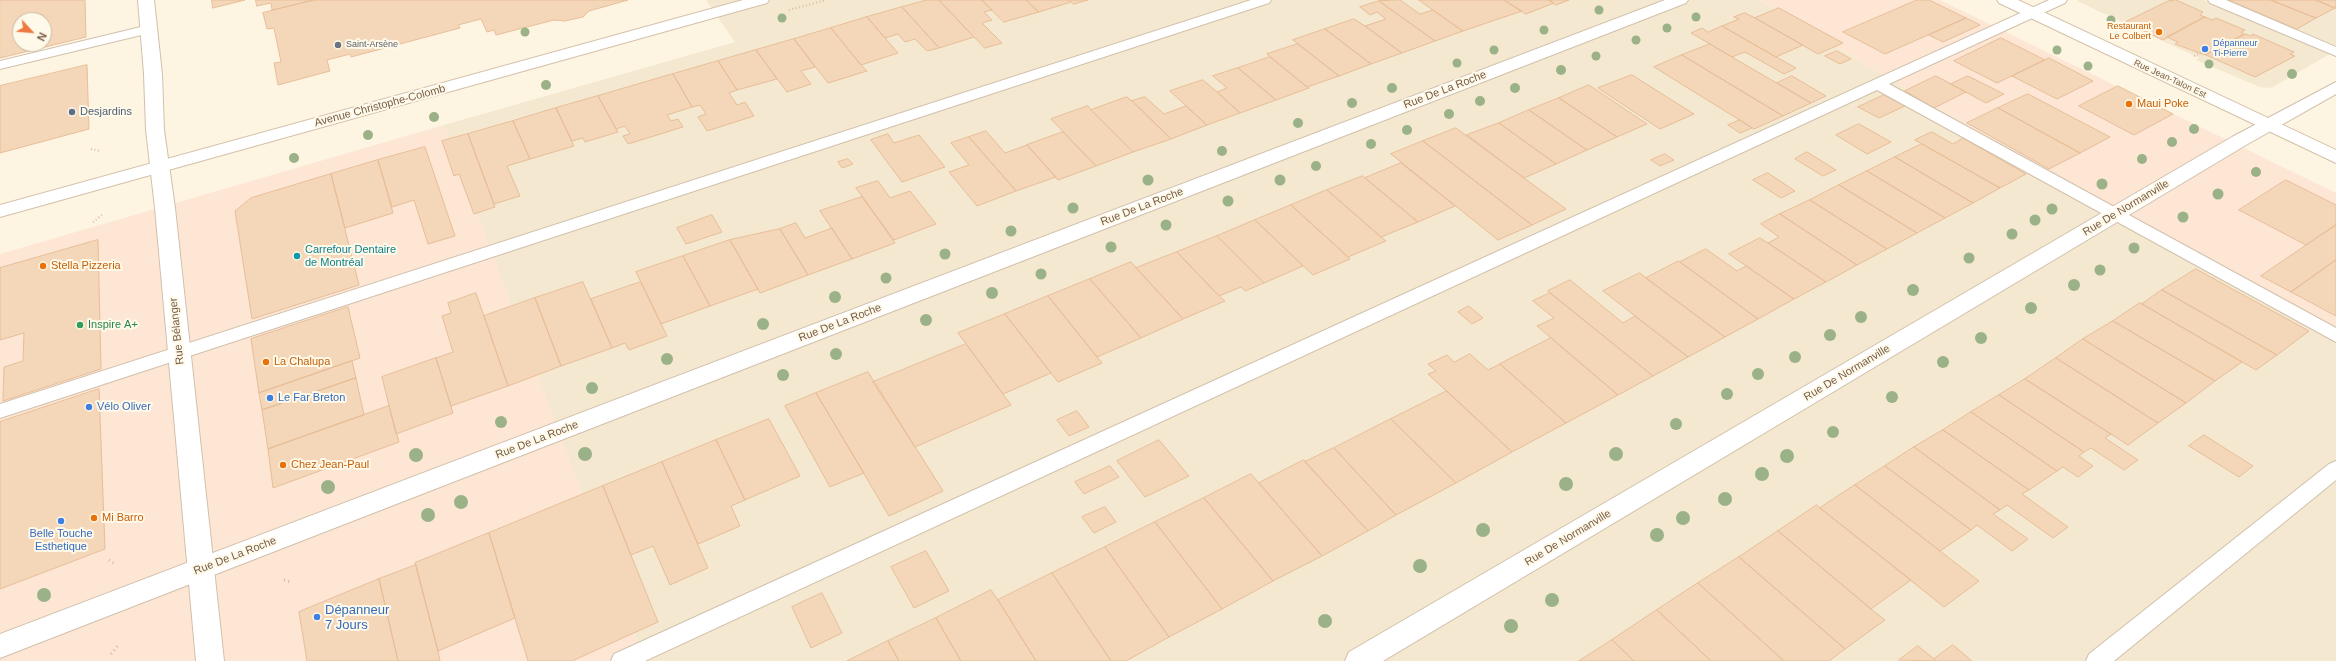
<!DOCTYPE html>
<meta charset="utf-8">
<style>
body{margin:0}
#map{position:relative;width:2336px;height:661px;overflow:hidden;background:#fdf5e2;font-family:Helvetica,sans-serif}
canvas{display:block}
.north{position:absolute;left:12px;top:12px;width:40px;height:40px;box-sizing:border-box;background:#fff9e9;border:1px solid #c8bba8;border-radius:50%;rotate:116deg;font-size:11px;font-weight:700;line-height:16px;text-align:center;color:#765d47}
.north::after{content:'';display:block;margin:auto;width:14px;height:18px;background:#ed7941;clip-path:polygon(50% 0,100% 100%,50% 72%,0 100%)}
</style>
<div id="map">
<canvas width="2336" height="661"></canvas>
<div class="north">N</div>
</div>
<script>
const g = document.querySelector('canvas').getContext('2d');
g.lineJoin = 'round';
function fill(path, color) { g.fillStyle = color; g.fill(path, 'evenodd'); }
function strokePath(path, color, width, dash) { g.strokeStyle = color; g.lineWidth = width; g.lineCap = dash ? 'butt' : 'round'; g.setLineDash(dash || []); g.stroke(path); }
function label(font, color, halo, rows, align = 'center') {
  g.font = font + ' Helvetica,sans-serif'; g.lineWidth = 4; g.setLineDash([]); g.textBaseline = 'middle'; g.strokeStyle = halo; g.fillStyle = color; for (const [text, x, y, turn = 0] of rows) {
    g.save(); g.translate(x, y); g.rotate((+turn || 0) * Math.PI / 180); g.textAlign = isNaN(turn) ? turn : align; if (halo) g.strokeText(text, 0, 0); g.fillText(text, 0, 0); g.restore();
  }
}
fill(new Path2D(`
 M706,0H1759L2115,215L2336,336V661H620L444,125L735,42Z
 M2079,0H2204L2330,54L2271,88L2260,87L2196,60L2199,58L2077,1Z
 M2228,0H2336V46Z`), '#f5e8d0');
fill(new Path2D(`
 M1759,0H1940L2336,193V336L2115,215Z
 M444,125L645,661H0V254Z`), '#fee6d5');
const building = new Path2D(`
 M0,0H85L86,37L0,58ZM20,20H44V44H20Z
 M212,0H245L213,8Z
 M256,0H314L272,10L271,3L257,6Z
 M314,0H628L589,11L583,17L565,21L554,20L496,35L494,30L487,32L481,19L458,25L460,28L351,57L350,54L327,60L330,71L278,85L274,63L281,62L274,28L267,29L263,13Z
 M927,0H939L974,37L939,48L902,7Z
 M939,0H982L992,10L984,12L992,20L982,23L1002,43L985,48Z
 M982,0H1026L1039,12L1004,22Z
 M1026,0H1069L1071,2L1039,12Z
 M1069,0H1088L1074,4Z
 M1400,0L1420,14L1433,10L1463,31L1435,41L1379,1Z
 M1419,0H1504L1522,11L1463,31Z
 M1504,0H1549L1554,3L1526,14Z
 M1549,0H1569L1556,5Z
 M1917,0H1929L1966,18L1885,54L1843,32Z
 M2176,0L2203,12L2200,15L2205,17L2163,40L2125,22L2168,1Z
 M2229,0H2271L2316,18L2297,29Z
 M2271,0H2316L2335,8L2316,18Z
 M2316,0H2336V8H2335Z
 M1379,1L1435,41L1402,53L1365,26L1386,19L1377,12L1370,15L1360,7Z
 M902,7L939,48L927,51L915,39L905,42L898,34L885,38L867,17Z
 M1779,8L1843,43L1818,54L1755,18Z
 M1745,13L1755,18L1803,45L1776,57L1722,26L1739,19L1734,17Z
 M867,17L898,53L861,65L831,28Z
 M2205,17L2212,20L2216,18L2245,30L2241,32L2244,34L2205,55L2175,44L2178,42L2167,37Z
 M1966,18L1980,25L1943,42L1929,35Z
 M1354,19L1365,26L1402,53L1371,64L1325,29Z
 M1722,26L1776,57L1796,68L1784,74L1745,52L1732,57L1691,33L1702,28L1708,32Z
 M831,28L861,65L867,71L828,83L794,39Z
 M1325,29L1371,64L1339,76L1293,40Z
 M2246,34L2250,36L2253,34L2294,52L2290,54L2295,56L2255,77L2206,55Z
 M2001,38L2045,60L1997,83L1954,61Z
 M794,39L815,67L801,71L811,84L787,92L756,50Z
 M1298,44L1339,76L1307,87L1267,54Z
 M1710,44L1732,57L1811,103L1783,116L1682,55Z
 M756,50L777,79L737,90L718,61Z
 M1837,51L1851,59L1840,64L1825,56Z
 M1682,55L1783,116L1754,129L1654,67Z
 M1270,57L1307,87L1309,88L1276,100L1238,68Z
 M2049,58L2093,81L2057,99L2012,76Z
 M718,61L737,90L729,93L737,105L745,102L754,116L707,131L698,117L706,114L700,105L692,107L673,74Z
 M87,65L89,129L0,153V86Z
 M1238,68L1276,100L1240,113L1217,92L1227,88L1213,76Z
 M673,74L692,107L667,115L671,121L678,119L683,127L628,144L623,136L630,134L625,126L616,129L598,96Z
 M1632,75L1694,114L1660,129L1598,88Z
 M1792,76L1826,96L1811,103L1777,83Z
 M1936,76L1966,92L1934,108L1905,91Z
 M1968,76L2004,94L1986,103L1951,84Z
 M1203,80L1217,92L1240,113L1207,125L1170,91Z
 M1589,85L1647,124L1617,137L1559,98Z
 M2118,86L2173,114L2134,135L2079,106Z
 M2028,94L2110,137L2080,153L1998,108Z
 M1884,95L1905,106L1879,118L1858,107Z
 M598,96L618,132L585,142L583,138L572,141L556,108Z
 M1127,97L1132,101L1171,139L1133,152L1091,110Z
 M1145,97L1164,114L1186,106L1207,125L1171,139L1132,101Z
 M1559,98L1617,137L1587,150L1529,110Z
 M1088,106L1091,110L1133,152L1096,166L1051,119Z
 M556,108L574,146L530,159L513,121Z
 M1998,108L2080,153L2049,169L1967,123Z
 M1529,110L1587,150L1556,164L1499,123Z
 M1740,120L1752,128L1740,133L1728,125Z
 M513,121L530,159L507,166L520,196L494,204L468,134Z
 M1499,123L1556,164L1524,178L1467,135Z
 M1859,124L1891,142L1867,154L1836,135Z
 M1456,128L1524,178L1566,209L1532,225L1423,141Z
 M986,131L1005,153L1027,145L1056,177L1016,191L969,137Z
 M1063,132L1096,166L1058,180L1027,145Z
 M1932,132L1953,144L1963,138L2026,174L2000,188L1915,140Z
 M468,134L495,207L474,214L459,174L454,176L442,141Z
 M888,134L894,143L919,135L945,167L902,182L871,140Z
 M969,137L1016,191L977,206L949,172L969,165L951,143Z
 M1423,141L1532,225L1498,240L1391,154Z
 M1922,144L2000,188L1973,203L1895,157Z
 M425,147L455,236L428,244L414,200L392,207L378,160Z
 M1807,152L1836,170L1823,176L1795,159Z
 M1665,154L1674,160L1660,166L1651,160Z
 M1895,157L1973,203L1945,218L1867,171Z
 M848,159L853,164L842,168L838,162Z
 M378,160L393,213L345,228L331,174Z
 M1401,163L1455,206L1418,222L1365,178Z
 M1867,171L1945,218L1917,233L1839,185Z
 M1768,173L1795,191L1781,198L1753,180Z
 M331,174L359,285L252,319L235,211L251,198Z
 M1363,176L1365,178L1418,222L1381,237L1327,190Z
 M2286,180L2336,205V225L2306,245L2239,210Z
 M878,181L890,198L910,191L936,224L894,240L856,188Z
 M1839,185L1917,233L1887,249L1810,200Z
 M1327,190L1381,237L1386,241L1348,257L1291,205Z
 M862,197L895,243L852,259L820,211Z
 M1810,200L1887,249L1857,265L1780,214Z
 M1291,205L1348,257L1350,259L1313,275L1255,220Z
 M1780,214L1857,265L1826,282L1768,243L1779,237L1761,224Z
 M712,215L722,232L686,244L677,228Z
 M1255,220L1303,266L1264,283L1217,236Z
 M796,223L805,238L832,228L852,259L808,275L780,229Z
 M2336,225V260L2291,292L2261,276Z
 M780,229L808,275L760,293L730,240Z
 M1217,236L1264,283L1245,291L1241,287L1219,296L1177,252Z
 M1760,238L1768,243L1826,282L1794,299L1729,254Z
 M98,240L101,369L3,401L4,367L23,361L24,333L0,340V268Z
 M730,240L758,289L710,306L683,256Z
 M1706,249L1737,271L1746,266L1794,299L1758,319L1680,262Z
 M1177,252L1219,296L1225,301L1183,319L1136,268Z
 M683,256L710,306L661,324L636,272Z
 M2336,260V316L2291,292Z
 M1679,261L1680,262L1758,319L1725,337L1646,278Z
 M1131,262L1183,319L1141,338L1090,279Z
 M2196,269L2309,331L2277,355L2162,290Z
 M1640,273L1646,278L1725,337L1688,357L1603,291Z
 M1090,279L1141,338L1097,357L1048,296Z
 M1570,280L1623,323L1635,316L1688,357L1653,376L1548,291Z
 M583,282L612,348L561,366L535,298Z
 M641,282L667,336L629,350L625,343L612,348L591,299Z
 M2162,290L2277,355L2256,370L2142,304Z
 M476,293L508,386L451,406L436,358L453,352L442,316L451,313L448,303Z
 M1550,293L1653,376L1618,395L1537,326L1554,318L1533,301Z
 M1048,296L1102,363L1058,382L1005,314Z
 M535,298L561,366L508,386L484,316Z
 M2140,303L2142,304L2242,362L2215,381L2113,321Z
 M1469,306L1483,318L1472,324L1458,312Z
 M348,307L360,358L259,393L251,339Z
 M1005,314L1051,373L1003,394L958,333Z
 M2113,321L2215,381L2186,403L2083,339Z
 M1551,338L1618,395L1566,423L1500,364Z
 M2083,339L2186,403L2158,423L2056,358Z
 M966,344L1011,405L915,447L873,382Z
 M1470,354L1488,370L1500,364L1566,423L1512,452L1428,374L1436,371L1428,364L1447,355L1454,362Z
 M436,358L453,413L396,434L382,377Z
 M2056,358L2158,423L2128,445L2025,379Z
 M352,361L356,378L262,410L259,393Z
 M868,372L943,491L889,516L816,393Z
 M356,378L364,415L268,449L262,410Z
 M2025,379L2111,434L2105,438L2138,460L2124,470L2091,448L2084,452L1999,395Z
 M99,389L105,549L0,589V422Z
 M1447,391L1512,452L1456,483L1391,419Z
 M816,393L864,473L830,487L785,406Z
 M1999,395L2084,452L2079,456L2093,466L2078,477L2063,467L2057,471L1971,412Z
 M389,406L399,442L273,488L268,449Z
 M1077,411L1089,427L1069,436L1057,420Z
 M1971,412L2057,471L2029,490L1943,430Z
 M769,419L800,476L745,500L716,440Z
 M1391,419L1456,483L1396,515L1334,448Z
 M1943,430L2029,490L2022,494L2068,527L2053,538L2007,505L2000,510L1914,447Z
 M2204,435L2253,466L2239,477L2189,446Z
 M716,440L745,500L731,506L740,526L698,544L662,462Z
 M1159,440L1189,476L1145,497L1117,461Z
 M1914,447L2000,510L1993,514L2028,539L2012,551L1977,525L1971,530L1885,466Z
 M1333,448H1334L1396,515L1368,531L1305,462Z
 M1304,460L1368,531L1322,556L1259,483Z
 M662,462L708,568L670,585L653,546L631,555L603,486Z
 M1110,466L1119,477L1084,494L1075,482Z
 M1885,466L1971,530L1940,551L1855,485Z
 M1251,474L1322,556L1273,581L1204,498Z
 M1855,485L1940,551L1979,581L1944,607L1820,508Z
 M603,486L658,622L572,661H528L489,533Z
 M1204,498L1273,581L1222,609L1155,522Z
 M1817,505L1820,508L1911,580L1871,609L1778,531Z
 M1105,507L1116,522L1094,533L1082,517Z
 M1155,522L1222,609L1169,637L1105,547Z
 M1778,531L1871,609L1885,620L1845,649L1739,557Z
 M489,533L515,618L438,651L415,563Z
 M1105,547L1169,637L1126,661H1111L1052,573Z
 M926,551L949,591L914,608L891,567Z
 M1739,557L1845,649L1829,661H1784L1698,583Z
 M416,565L438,651L440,661H398L379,579Z
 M1052,573L1111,661H1036L998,600Z
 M379,579L398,661H307L299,612Z
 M1698,583L1784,661H1711L1657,610Z
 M991,590L998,600L1036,661H961L936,618Z
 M822,593L842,633L811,648L792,607Z
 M1657,610L1711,661H1634L1612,640Z
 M936,618L961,661H899L888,641Z
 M1612,640L1634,661H1579Z
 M888,641L899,661H847Z
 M1953,645L1972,661H1936L1934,659Z
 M1918,646L1934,659L1936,661L1899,660Z`);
fill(building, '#f4d6b8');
strokePath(building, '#e7be98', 1);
const service = new Path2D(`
 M1251,0H1271L1269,3L0,418V404Z
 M2049,0H2067L2065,3L1889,84L2336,328V342L1877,90L645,661H611L614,654Z
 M2208,0H2226L2336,47V56L2210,3Z
 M149,25L156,29L154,32L0,69V61Z
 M2336,461V480L2114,661H2086L2089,654L2329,464Z`);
const minor = new Path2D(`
 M1665,0H1688L1686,3L0,658V634Z
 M2336,82V94L2246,145L1383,661H1345L1349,652L2232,137Z`);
const tertiary = new Path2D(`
 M138,0H154L162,74L164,130L175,208L224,661H196L155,208L146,130L144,74Z`);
const secondary = new Path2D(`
 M743,0H769L767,3L0,217V205Z
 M1997,0H2018L2336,150V163L1999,3Z`);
strokePath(service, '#d1c0ab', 2);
strokePath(minor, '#d1c0ab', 2);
strokePath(tertiary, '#d1c0ab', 2);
strokePath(secondary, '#d4c0a8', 2);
strokePath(new Path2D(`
 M789,10L826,0
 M2194,56L2201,53
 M91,149L100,151
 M93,222L102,215`), '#d9ba9b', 2, [1, 2.5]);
strokePath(new Path2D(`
 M109,560L115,564
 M284,580L291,582
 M111,654L119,644`), '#d9ba9b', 3, [1, 3.5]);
fill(service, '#fff');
fill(minor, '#fff');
fill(tertiary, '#fff');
fill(secondary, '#fff');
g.fillStyle = '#9bb288';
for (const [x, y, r] of [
 [1599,10,4.5],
 [1696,17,4.5],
 [782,18,4.5],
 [2111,20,4.5],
 [1667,28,4.5],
 [1544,30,4.5],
 [525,32,4.5],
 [1636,40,4.5],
 [1494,50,4.5],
 [2057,50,4.5],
 [1596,56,4.5],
 [1457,63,4.5],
 [2209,64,4.5],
 [2088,66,4.5],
 [1561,70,5],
 [2292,74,5],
 [546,85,5],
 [1392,88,5],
 [1515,88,5],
 [1480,101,5],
 [1352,103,5],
 [1449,114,5],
 [434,117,5],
 [1298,123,5],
 [2194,129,5],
 [1407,130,5],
 [368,135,5],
 [2172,142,5],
 [1371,144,5],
 [1222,151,5],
 [294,158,5],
 [2142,159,5],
 [1316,166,5],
 [2256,172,5],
 [1148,180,5.5],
 [1280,180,5.5],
 [2102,184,5.5],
 [2218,194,5.5],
 [1228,201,5.5],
 [1073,208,5.5],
 [2052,209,5.5],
 [2183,217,5.5],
 [2035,220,5.5],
 [1166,225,5.5],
 [1011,231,5.5],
 [2012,234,5.5],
 [1111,247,5.5],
 [2134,248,5.5],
 [945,254,5.5],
 [1969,258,5.5],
 [2100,270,5.5],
 [1041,274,5.5],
 [886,278,5.5],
 [2074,285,6],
 [1913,290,6],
 [992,293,6],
 [835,297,6],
 [2031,308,6],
 [1861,317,6],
 [926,320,6],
 [763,324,6],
 [1830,335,6],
 [1981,338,6],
 [836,354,6],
 [1795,357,6],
 [667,359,6],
 [1943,362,6],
 [1758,374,6],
 [783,375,6],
 [592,388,6],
 [1727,394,6],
 [1892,397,6],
 [501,422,6],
 [1676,424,6],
 [1833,432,6],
 [585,454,7],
 [1616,454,7],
 [416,455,7],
 [1787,456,7],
 [1762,474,7],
 [1566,484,7],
 [328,487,7],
 [1725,499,7],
 [461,502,7],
 [428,515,7],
 [1683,518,7],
 [1483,530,7],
 [1657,535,7],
 [1420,566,7],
 [44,595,7],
 [1552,600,7],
 [1325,621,7],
 [1511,626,7]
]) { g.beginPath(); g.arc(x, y, r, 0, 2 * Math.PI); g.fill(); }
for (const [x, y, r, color] of [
 [2159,32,4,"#e8710a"],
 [338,45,4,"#6b7280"],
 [2205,49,4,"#3f7fe0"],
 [2129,104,4,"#e8710a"],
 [72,112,4,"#5c6f8a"],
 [297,256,4,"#0f9aa8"],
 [43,266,4,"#e8710a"],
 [80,325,4,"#2e9e5b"],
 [266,362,4,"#e8710a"],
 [270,398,4,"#3f7fe0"],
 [89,407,4,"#3f7fe0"],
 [283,465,4,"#e8710a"],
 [94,518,4,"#e8710a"],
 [61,521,4,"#3f7fe0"],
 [317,617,4,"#3f7fe0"]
]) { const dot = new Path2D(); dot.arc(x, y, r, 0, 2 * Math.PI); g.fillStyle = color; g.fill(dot); strokePath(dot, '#fff9e9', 1.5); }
label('9px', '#c56008', '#fff9e9', [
 ["Restaurant",2151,27],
 ["Le Colbert",2151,37]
], 'right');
label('9px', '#366cbe', '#fff9e9', [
 ["Dépanneur",2213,44],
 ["Ti-Pierre",2213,54]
], 'left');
label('9px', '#5b616d', '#fff9e9', [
 ["Saint-Arsène",346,45]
], 'left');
label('9px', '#765d47', '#fff9e9', [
 ["Rue Jean-Talon Est",2170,79,25]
]);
label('11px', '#765d47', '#fff9e9', [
 ["Rue De La Roche",1445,90,-21],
 ["Avenue Christophe-Colomb",380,106,-15],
 ["Rue De La Roche",1142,207,-21],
 ["Rue De Normanville",2126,208,-31],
 ["Rue De La Roche",840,323,-21],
 ["Rue Bélanger",177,331,-96],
 ["Rue De Normanville",1847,373,-31],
 ["Rue De La Roche",537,440,-21],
 ["Rue De Normanville",1568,538,-31],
 ["Rue De La Roche",235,556,-21]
]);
label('11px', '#c56008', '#fff9e9', [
 ["Maui Poke",2137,104],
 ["Stella Pizzeria",51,266],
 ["La Chalupa",274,362],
 ["Chez Jean-Paul",291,465],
 ["Mi Barro",102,518]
], 'left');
label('11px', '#4e5e75', '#fff9e9', [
 ["Desjardins",80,112]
], 'left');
label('11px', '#0d838f', '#fff9e9', [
 ["Carrefour Dentaire",305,250],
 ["de Montréal",305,263]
], 'left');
label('11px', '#27864d', '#fff9e9', [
 ["Inspire A+",88,325]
], 'left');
label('11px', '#366cbe', '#fff9e9', [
 ["Le Far Breton",278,398],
 ["Vélo Oliver",97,407],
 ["Belle Touche",61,534,"center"],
 ["Esthetique",61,547,"center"]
], 'left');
label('13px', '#366cbe', '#fff9e9', [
 ["Dépanneur",325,610],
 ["7 Jours",325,625]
], 'left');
</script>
